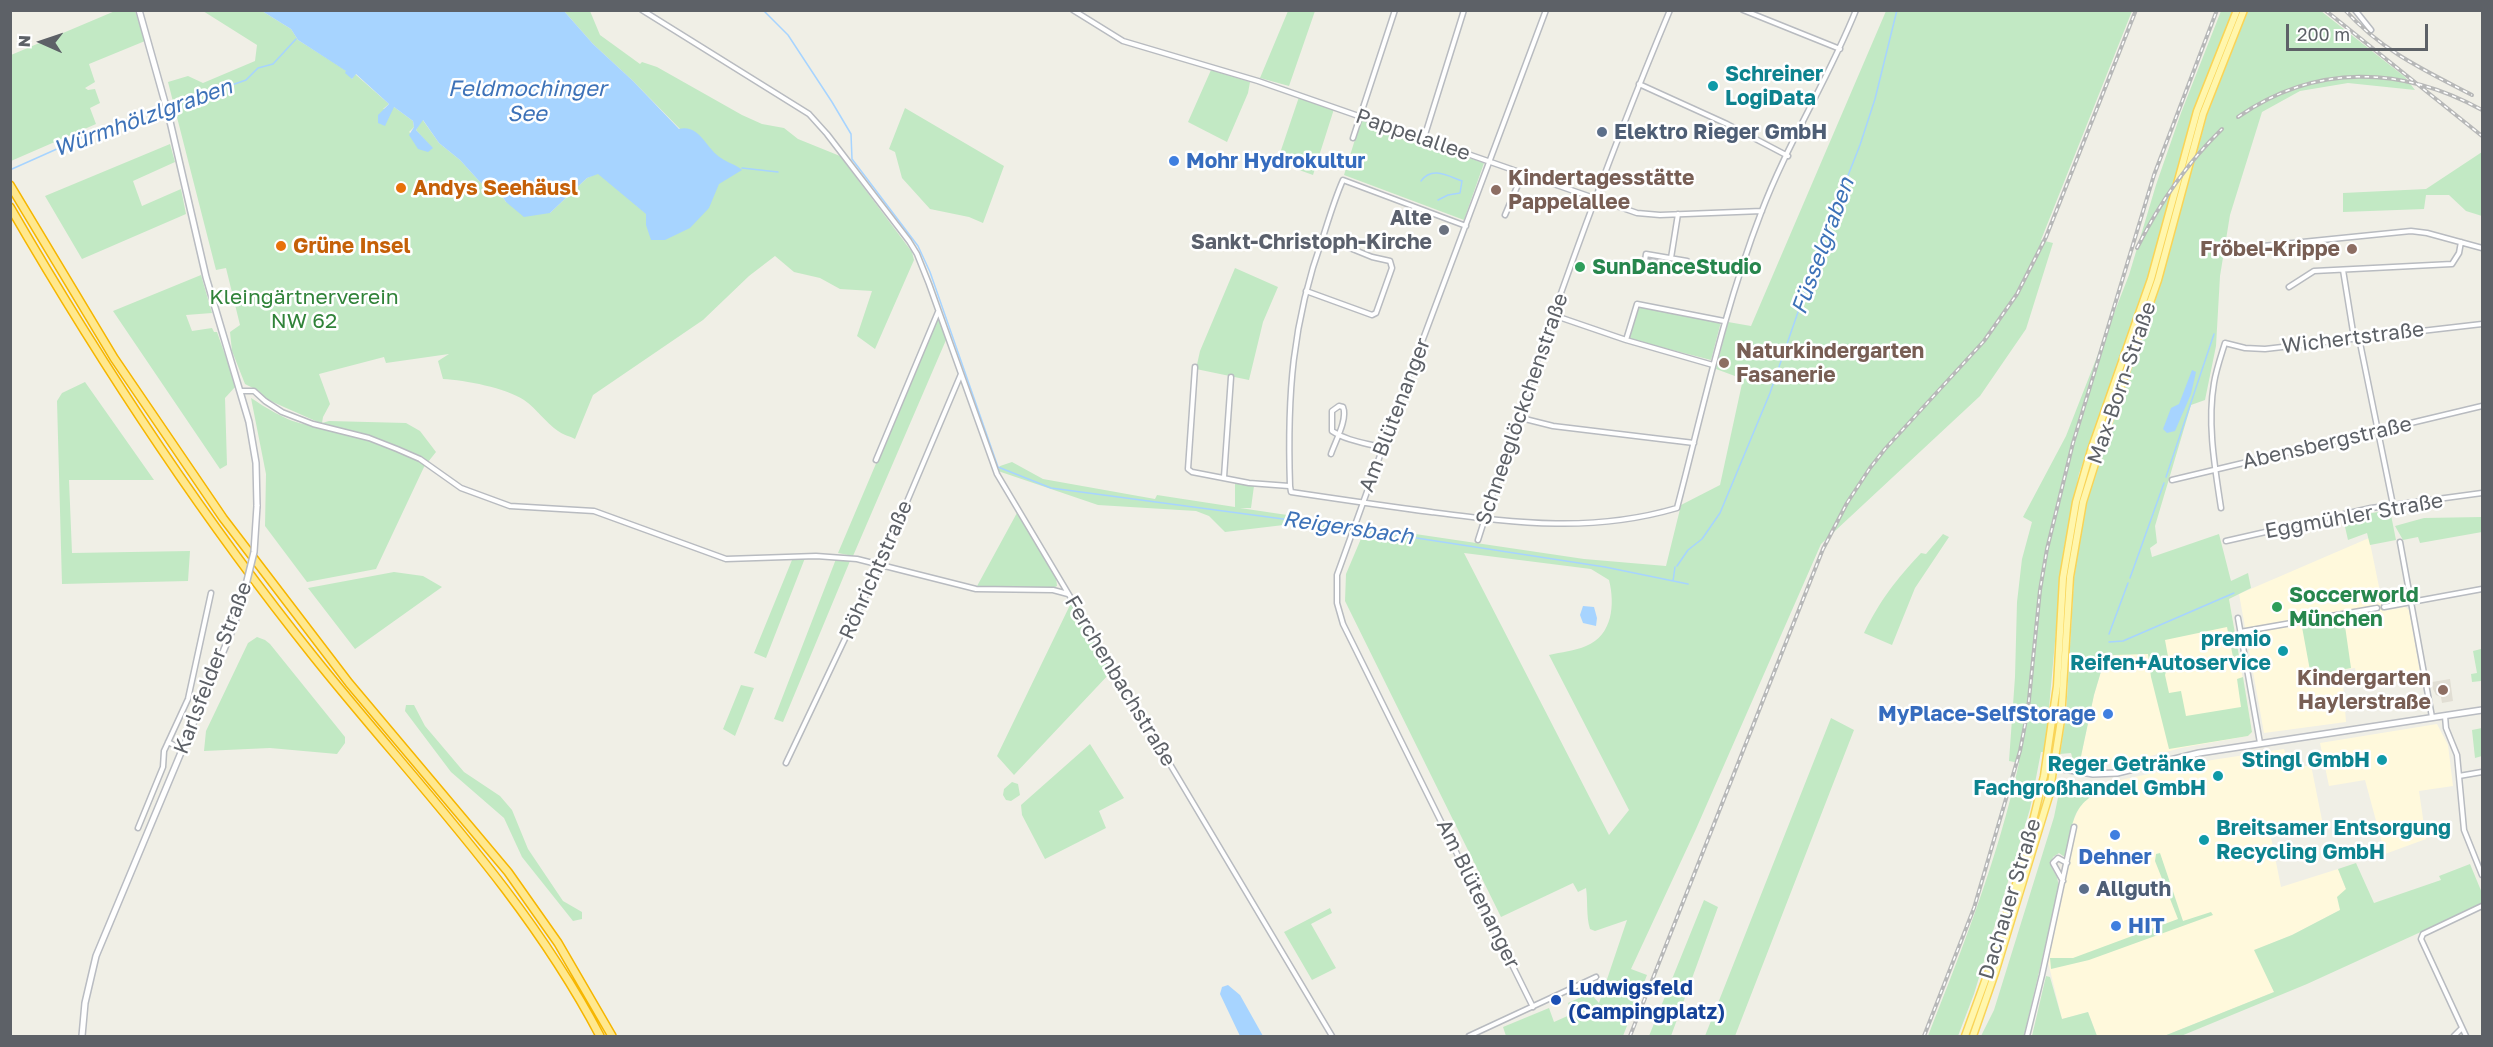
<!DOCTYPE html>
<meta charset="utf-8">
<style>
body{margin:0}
#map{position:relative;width:2493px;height:1047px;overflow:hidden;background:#f0efe6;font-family:"Golos Text",sans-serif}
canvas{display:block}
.frame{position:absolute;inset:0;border:12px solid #5d6167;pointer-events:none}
.north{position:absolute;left:12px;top:12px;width:60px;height:60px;-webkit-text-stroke:4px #fff;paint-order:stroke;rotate:273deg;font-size:16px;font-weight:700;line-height:24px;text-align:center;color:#5d6167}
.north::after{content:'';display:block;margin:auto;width:21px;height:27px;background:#5d6167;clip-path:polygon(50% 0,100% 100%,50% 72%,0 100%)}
.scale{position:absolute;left:2286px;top:24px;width:142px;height:27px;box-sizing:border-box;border:3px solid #5d6167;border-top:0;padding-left:8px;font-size:18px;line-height:21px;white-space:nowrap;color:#5d6167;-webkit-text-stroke:4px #fff;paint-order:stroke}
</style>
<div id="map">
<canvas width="2493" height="1047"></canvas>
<div class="frame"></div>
<div class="north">N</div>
<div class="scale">200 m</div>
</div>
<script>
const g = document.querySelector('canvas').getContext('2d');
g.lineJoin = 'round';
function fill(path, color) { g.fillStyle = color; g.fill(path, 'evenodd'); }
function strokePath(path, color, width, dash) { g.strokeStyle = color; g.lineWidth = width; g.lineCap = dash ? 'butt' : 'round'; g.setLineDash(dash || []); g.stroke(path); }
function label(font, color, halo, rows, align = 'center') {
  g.font = font + ' "Golos Text",sans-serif'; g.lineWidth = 5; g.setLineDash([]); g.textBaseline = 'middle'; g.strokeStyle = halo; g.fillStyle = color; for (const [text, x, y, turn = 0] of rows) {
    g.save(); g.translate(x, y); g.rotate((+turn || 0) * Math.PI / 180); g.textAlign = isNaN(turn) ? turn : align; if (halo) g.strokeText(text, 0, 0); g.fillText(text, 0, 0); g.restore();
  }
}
fill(new Path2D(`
 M2369,538L2384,611L2405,607L2409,610L2421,678L2394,682L2392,675L2357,681L2355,668L2342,670L2346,722L2264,733L2239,594Z
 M2229,599L2252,732L2248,736L2181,748L2128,762L2080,761L2094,695L2109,645Z
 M2437,724L2448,745L2453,786L2419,791L2426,839L2385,854L2365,780L2329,786L2320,743Z
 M2284,749L2290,769L2311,765L2323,825L2271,837L2281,887L2338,869L2346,889L2340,910L2292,935L2255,950L2274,992L2164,1036H2097L2088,1012L2062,1019L2048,962L2077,826L2072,824L2081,803L2096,792L2117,785L2116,781L2212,760Z`), '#fff9dc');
fill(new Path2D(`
 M2450,679L2453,701L2442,703L2441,697L2436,695L2433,689L2432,682Z`), '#e1ded4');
fill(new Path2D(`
 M115,11H135L145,41L89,64L95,82L85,88L88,90L95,89L100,103L90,108L96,124L11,161V55Z
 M203,11H262L291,29L298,40L347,71L352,79L355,74L389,104L383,109L394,107L413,121L414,127L409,132L432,148L416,130L422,119L439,143L460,160L480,182L487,187L497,189L506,202L550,213L587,178L598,173L647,214L646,220L680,129L633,81L593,44L564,11H590L600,35L640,64L642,62L657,67L742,115L762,124L784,128L798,139L840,156L912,252L914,260L875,349L857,336L872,291L840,289L820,278L794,272L775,256L749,276L703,320L593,395L575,439C570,436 563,435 558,431C546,423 537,409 524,400C506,388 465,380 443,379L438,361L449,354L386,363L384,357L319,374L330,404L323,417L322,423L329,421L406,423L420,431L436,452L424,467L376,569L307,582L265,526L266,474L251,398C268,409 301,431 320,423L266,399L259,391L245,384L232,351L230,332L240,325L226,268L216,270L168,82L188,76L203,83L255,61L257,45Z
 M1288,11H1315L1289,86L1260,78Z
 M1886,11H2132L2041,240L2053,243L2026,329L1980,396L1821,544L1696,829L1631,969L1647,975L1623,1036H1506L1503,1027L1549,1008L1554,1022L1572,1014L1568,1003L1590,993L1599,1003L1627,920L1595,931L1590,929C1586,916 1588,901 1586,888L1578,892L1573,883L1501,917L1345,601L1346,574L1363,534L1292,524L1225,532L1209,516L1196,511L1098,505L998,471L1000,466L1012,462L1043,479L1155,499L1157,495L1235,507V482L1254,486L1251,508H1240L1584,559L1666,566L1681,505L1720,485L1743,379L1716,369L1728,322L1751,326ZM1464,553L1591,569L1609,580C1615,604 1613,635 1586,646C1575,651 1561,652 1549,655L1629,810L1609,835Z
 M2221,11H2234L2194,108L2147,279L2079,474L2063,553L2045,752H2041L2030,809L1974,994L1958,1036H1928C1963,947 1998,858 2019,763L2009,761L2015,677L2017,602L2022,559L2032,522L2023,517L2066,436L2129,275L2156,185L2181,113Z
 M2248,11H2321L2405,77L2415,90L2348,83L2300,91L2262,112L2230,215L2220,276L2216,346L2205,400L2191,405L2155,526L2157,543L2150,548L2152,557L2219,534L2231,581L2248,573L2251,588L2229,599L2239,656L2233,657L2227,627L2165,640L2169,662L2165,675L2169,693L2181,691L2186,716L2241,707L2237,679L2243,677L2252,732L2248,736L2169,749L2151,677L2148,654L2114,655L2105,658L2094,695L2080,761L2073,760L2071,753L2060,754L2066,715L2074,578L2086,503L2161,281L2207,115Z
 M1211,70L1250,82L1248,93L1227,142L1188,122Z
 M1299,97L1334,109L1313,175L1277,162Z
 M905,108L1004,166L983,223L969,217L930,209L902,178L895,152L889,149Z
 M1361,120L1484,163L1464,220L1344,175Z
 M170,144L175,162L133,181L142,206L181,189L186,214L82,259L45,196Z
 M2482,152V216L2466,211L2449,195H2426L2424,209L2343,212V193L2426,189Z
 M1235,268L1278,287L1263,322L1249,380L1196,369L1200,351Z
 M201,275L212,313L186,315L192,331L212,328L214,332H217L236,386L225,398L227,465L220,469L113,311Z
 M1639,306L1721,322L1711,360L1629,339Z
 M937,320H939L946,340L853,556L838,553Z
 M85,382L154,480H69L72,553L190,551L188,581L62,584L57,401L62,393Z
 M2390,510L2396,540L2370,545L2367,533L2348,540L2343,518Z
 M1018,511L1056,576L1057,586L1052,589L976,588Z
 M2482,517V532L2420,543L2418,537L2403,540L2395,526L2424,518Z
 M1943,534L1949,537L1915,588L1892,645L1864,633C1880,600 1896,580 1921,553L1926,554Z
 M805,558L766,658L754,653L792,560Z
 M836,559L850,561L783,722L774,719Z
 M394,572L423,576L442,587L355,649L308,588Z
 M1071,603L1111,672L1014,775L997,756Z
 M2344,619L2351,668L2311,676L2302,627Z
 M257,637L265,640L270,644L345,737V743L337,754L270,748L204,751L206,731L248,643Z
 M2481,649L2482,686L2481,681L2472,682L2471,674L2477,673L2473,651Z
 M741,685L754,688L735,736L723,729Z
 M406,705H414L425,726L464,772L500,796L512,810L528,849L563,901L582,912V919L573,921L522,857L504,818L451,772L405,711Z
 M1831,718L1854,730L1735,1036H1705Z
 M2482,728V756L2475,758L2472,730Z
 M1090,744L1124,798L1099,811L1106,828L1045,859L1022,815L1021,805Z
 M2116,781L2117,785C2072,800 2074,815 2066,858L2059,853L2053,857L2051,866L2057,877L2059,887L2024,1036H1981L1994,1010L2054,817L2061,783L2104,785Z
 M1012,782L1018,784L1020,795L1011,801L1006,800L1003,795L1004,789Z
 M2160,853L2183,921L2211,912L2213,915L2089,960L2051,969L2050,958H2073L2178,919L2155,861L2156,854Z
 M2356,863L2374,903L2441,880L2439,876L2470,864L2482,893V904L2307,984L2181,1036H2164L2274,992L2254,950L2292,935L2340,910L2337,897L2346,889L2338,869Z
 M1704,900L1718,907L1671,1036H1649Z
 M1330,908L1332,913L1311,924L1336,968L1312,980L1284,932Z
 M2046,976L2050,977L2062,1019L2088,1012L2097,1036H2032Z`), '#c2e9c4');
fill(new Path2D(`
 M262,11H564L593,44L633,81L679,129C700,124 706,149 721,158C728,163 737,165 742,170L719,184L709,208L690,228L665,240H651L646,225V214L598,174L587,178L550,213L524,217L506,202L497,189L487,187L480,182L460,160L439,143L423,120L416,130L433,148L428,152L418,149L409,135L414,127L413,121L394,107L385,126L378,123V115L389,104L356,74L352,79L345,73L346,71L298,40L291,29Z
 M2192,370L2196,372L2191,394L2175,431L2167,433L2163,429L2171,408L2179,404Z
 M1583,606L1594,607L1597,618L1596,626L1583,623L1580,615Z
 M1228,985L1240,995L1263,1036H1240L1220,994L1222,987Z`), '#a7d4ff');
strokePath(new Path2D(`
 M763,10L788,35L832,102L851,134L852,159L918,246L930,272L998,467L1051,488L1358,529L1605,567L1688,584
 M169,107L246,80L258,68L273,64L296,39
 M742,168L778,172
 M12,169L113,124L164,108
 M1421,181C1432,166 1448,176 1462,181L1460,193L1448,195L1438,200
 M2166,477L2214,334
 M1677,566L1688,550L1702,539L1720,513L1770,393L1825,234L1860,145L1875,99L1897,10
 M2130,578L2164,483
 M1673,581L1675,567
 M2109,634L2128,583
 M2109,642L2123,641L2234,593`), '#a7d4ff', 1.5);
const street = new Path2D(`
 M642,10L809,114L827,134L909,241L917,254L929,284L997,474L1332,1036
 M1073,10L1123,41L1258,81L1637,213L1660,215L1762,211
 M1743,10L1840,49
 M2355,10L2371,30
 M1639,84L1727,124L1788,156
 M1353,138L1395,10
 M1424,138L1464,10
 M1505,215L1523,173
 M2230,246L2243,248L2411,231L2427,233L2482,248
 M1646,254L1687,261L1686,269L1645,261Z
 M1671,258L1678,214
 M2343,270L2354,338
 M2289,287L2314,271L2452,264L2459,253L2461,242
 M1306,291L1372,315L1376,313L1392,268L1390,261L1372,257L1323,237
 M1553,315L1626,340
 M2359,338L2393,505
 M1713,365L1626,340L1637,304L1724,321
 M1195,367L1188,469L1192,472L1249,483L1289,486
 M241,391H254L265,401L282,412L313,424L369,438L397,449L420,459L461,488L510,506L594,511L726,559L816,556L857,559L976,589L1053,590L1068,594
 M1517,417L1553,426L1694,443
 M1331,454C1335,442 1348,419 1343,407L1339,406L1332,411V431C1347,441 1366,443 1383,448
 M876,460L938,312
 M1224,477L1231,377
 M2172,480L2482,406
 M1290,486L1291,492C1338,499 1385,506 1431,512C1517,523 1592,533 1677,508C1703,409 1724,309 1761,213C1787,144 1828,80 1856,10
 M1290,486C1287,396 1292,323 1323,237C1329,218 1335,198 1343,180L1466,226
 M2221,508C2215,468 2207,424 2214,383C2216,370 2221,356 2225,343L2245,348L2265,349L2482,324
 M1478,540C1535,361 1597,184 1670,10
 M2226,541L2371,508L2482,493
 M2400,542L2432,717
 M2384,607L2482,589
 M2238,618L2260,743
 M2240,632L2377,608
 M2445,716L2446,728L2457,755L2464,830L2482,875
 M168,742L183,750
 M786,763L881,563L961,374
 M2459,776L2482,772
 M138,828L163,767L164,751L188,699L211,593
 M2063,881L2053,863L2058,858L2067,863
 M1533,1007L1343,624L1337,603V575L1395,414L1546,10
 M1469,1036L1596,977
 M2027,1036L2042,975L2074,827
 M2454,1036L2462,1028
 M2466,1036L2421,939L2423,934L2482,906`);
const secondary = new Path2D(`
 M139,10L169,117L206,277L249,422L256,463L257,506
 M2046,766L2093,774L2117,773L2199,753L2482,710
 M82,1036L85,1003L96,956L233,628L243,597`);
const primary = new Path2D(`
 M1965,1036L1989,970L2022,865L2044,776L2057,686L2063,578L2076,502L2091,450L2151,279L2197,111L2237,10
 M1973,1036L1995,973L2049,796L2061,720L2070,577L2083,502L2106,429L2158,280L2203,114L2244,10`);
const highway = new Path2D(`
 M10,185L114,358L223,518L349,683L508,872L558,943L612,1036
 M10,207C101,364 201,516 314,657C414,782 525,893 600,1036`);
strokePath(street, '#b8bbc0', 7);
strokePath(secondary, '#b9bcc2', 8);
strokePath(primary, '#f9d457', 9);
strokePath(highway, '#f6b600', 10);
strokePath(street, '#fff', 4);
strokePath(secondary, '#fff', 5);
strokePath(primary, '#fff6ac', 6);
strokePath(highway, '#ffe88e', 7);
const rail = new Path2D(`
 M2325,10L2482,136
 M2345,10C2382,51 2424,70 2472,95
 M2238,117C2316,63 2402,66 2482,110
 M2137,248C2159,204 2186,164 2222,129
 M1630,1036L1823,549L1847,503L1870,468L1885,449L1984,341L2017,294L2046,237L2136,10
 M1924,1036L1974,908L2020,751L2028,709L2040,590L2047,549L2073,443L2154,175L2217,10`);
strokePath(rail, '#b7b8b8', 4);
strokePath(rail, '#fff', 1.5, [4.5]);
const secondaryBridge = new Path2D(`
 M243,597L254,552L257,506`);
strokePath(secondaryBridge, '#b9bcc2', 8, []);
strokePath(secondaryBridge, '#fff', 5);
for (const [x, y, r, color] of [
 [1713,86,6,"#0f9aa8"],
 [1602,132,6,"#5c6f8a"],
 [1174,161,6,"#3f7fe0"],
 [401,188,6,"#e8710a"],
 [1496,190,6,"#8d6e63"],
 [1444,230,6,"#6b7280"],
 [281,246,6,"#e8710a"],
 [2352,249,6,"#8d6e63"],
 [1580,267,6,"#2e9e5b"],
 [1724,363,6,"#8d6e63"],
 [2277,607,6,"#2e9e5b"],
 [2283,651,6,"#0f9aa8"],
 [2443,690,6,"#8d6e63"],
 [2108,714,6,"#3f7fe0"],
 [2382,760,6,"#0f9aa8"],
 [2218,776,6,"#0f9aa8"],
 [2115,835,6,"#3f7fe0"],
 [2204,840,6,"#0f9aa8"],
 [2084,889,6,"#5c6f8a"],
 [2116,926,6,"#3f7fe0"],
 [1556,1000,6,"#1a4fb4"]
]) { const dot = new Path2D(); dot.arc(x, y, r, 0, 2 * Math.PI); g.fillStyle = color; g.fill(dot); strokePath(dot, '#fff', 2); }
label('bold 21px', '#0d838f', '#fff', [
 ["Schreiner",1725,74,"left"],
 ["LogiData",1725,98,"left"],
 ["premio",2271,639],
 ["Reifen+Autoservice",2271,663],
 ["Stingl GmbH",2370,760],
 ["Reger Getränke",2206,764],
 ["Fachgroßhandel GmbH",2206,788],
 ["Breitsamer Entsorgung",2216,828,"left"],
 ["Recycling GmbH",2216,852,"left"]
], 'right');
label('bold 21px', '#4e5e75', '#fff', [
 ["Elektro Rieger GmbH",1614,132],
 ["Allguth",2096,889]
], 'left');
label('21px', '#5d6167', '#fff', [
 ["Pappelallee",1413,135,19],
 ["Wichertstraße",2353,338,-7],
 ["Max-Born-Straße",2122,383,-71],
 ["Schneeglöckchenstraße",1522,409,-71],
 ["Am Blütenanger",1395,415,-69],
 ["Abensbergstraße",2327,443,-13],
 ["Eggmühler Straße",2354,516,-10],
 ["Röhrichtstraße",876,570,-66],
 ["Karlsfelder Straße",213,668,-69],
 ["Ferchenbachstraße",1120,681,59],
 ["Am Blütenanger",1478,894,64],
 ["Dachauer Straße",2010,899,-73]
]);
label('bold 21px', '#366cbe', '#fff', [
 ["Mohr Hydrokultur",1186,161],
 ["MyPlace-SelfStorage",2096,714,"right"],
 ["Dehner",2115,857,"center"],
 ["HIT",2128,926]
], 'left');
label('bold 21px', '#785e54', '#fff', [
 ["Kindertagesstätte",1508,178],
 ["Pappelallee",1508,202],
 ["Fröbel-Krippe",2340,249,"right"],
 ["Naturkindergarten",1736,351],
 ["Fasanerie",1736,375],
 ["Kindergarten",2431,678,"right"],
 ["Haylerstraße",2431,702,"right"]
], 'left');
label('bold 21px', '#c56008', '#fff', [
 ["Andys Seehäusl",413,188],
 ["Grüne Insel",293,246]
], 'left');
label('bold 21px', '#5b616d', '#fff', [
 ["Alte",1432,218],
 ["Sankt-Christoph-Kirche",1432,242]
], 'right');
label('bold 21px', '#27864d', '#fff', [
 ["SunDanceStudio",1592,267],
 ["Soccerworld",2289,595],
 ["München",2289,619]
], 'left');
label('21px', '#308339', '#fff', [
 ["Kleingärtnerverein",304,297],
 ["NW 62",304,321]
]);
label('bold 21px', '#164399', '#fff', [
 ["Ludwigsfeld",1568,988],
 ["(Campingplatz)",1568,1012]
], 'left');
label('italic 22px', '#3d72b8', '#fff', [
 ["Feldmochinger",527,89],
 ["See",527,114],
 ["Würmhölzlgraben",143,118,-20],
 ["Füsselgraben",1823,246,-70],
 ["Reigersbach",1348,528,8]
]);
</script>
